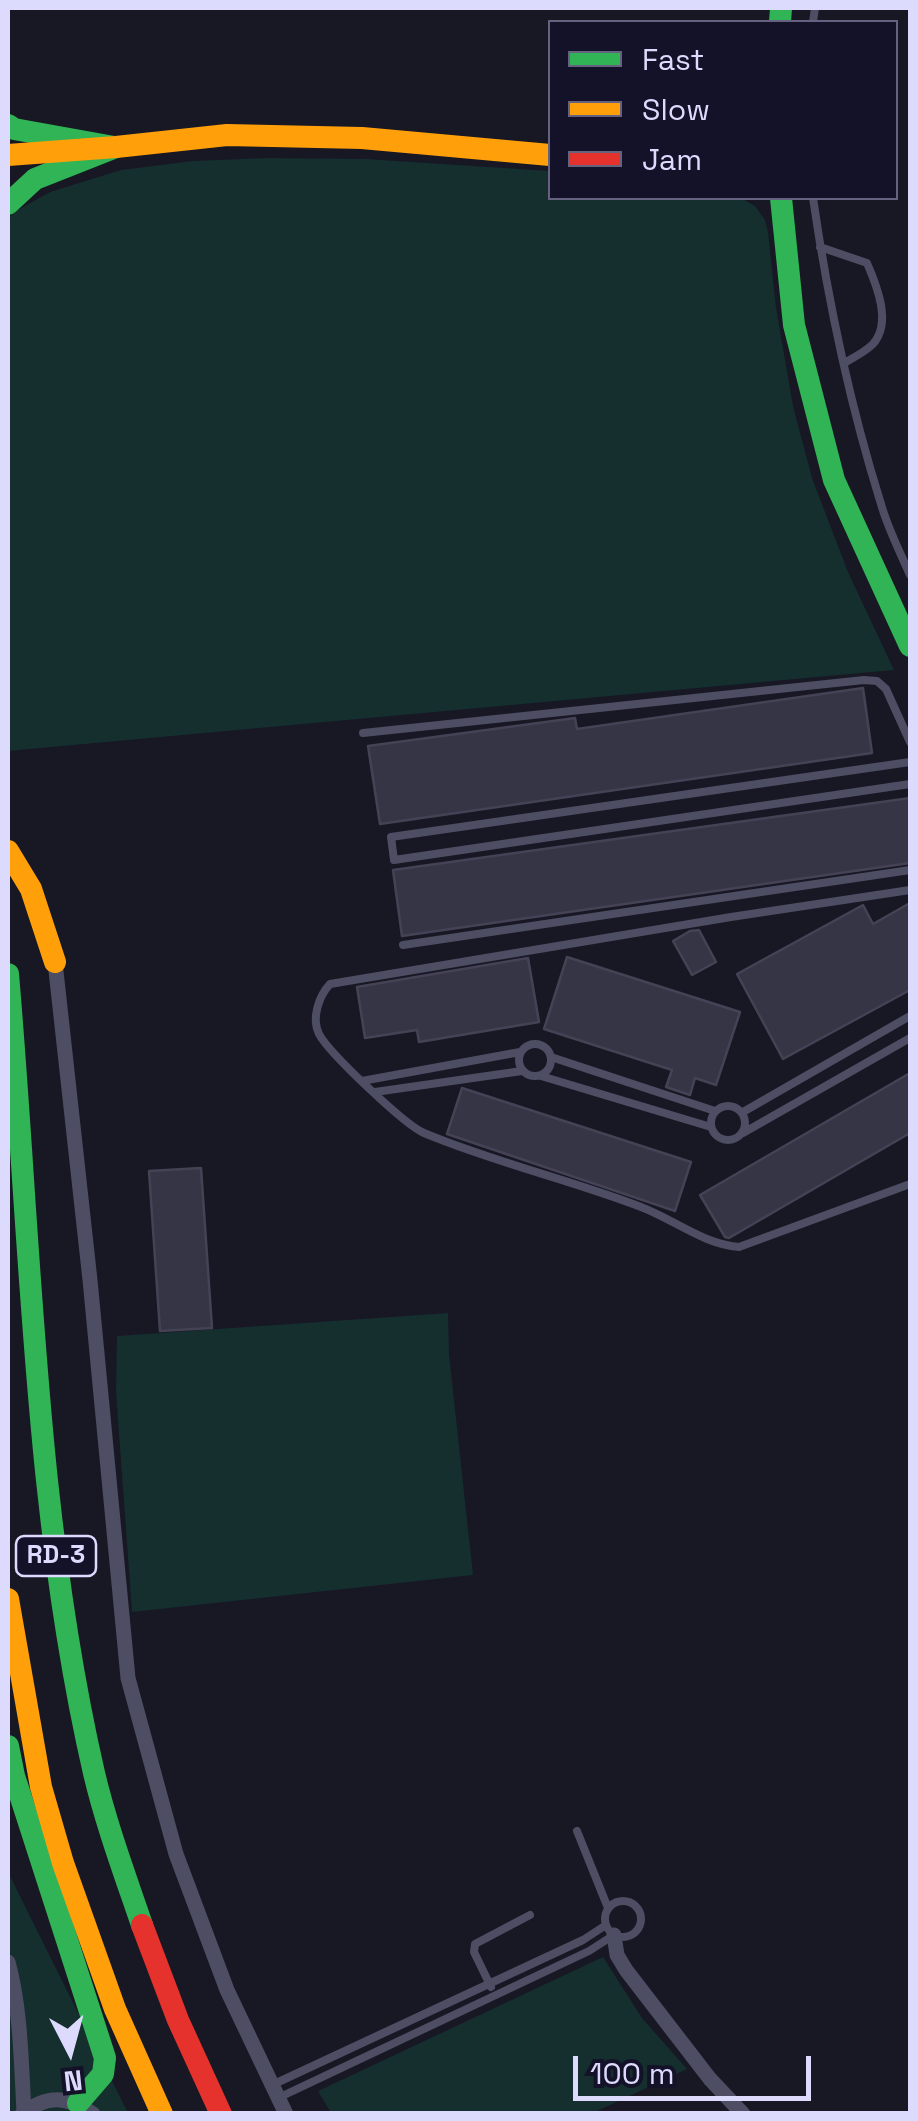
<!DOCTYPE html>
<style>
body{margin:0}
#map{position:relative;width:918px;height:2121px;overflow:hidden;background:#181724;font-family:"Space Grotesk",sans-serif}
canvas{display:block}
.frame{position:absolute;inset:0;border:10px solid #dcdbfd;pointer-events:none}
.legend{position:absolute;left:548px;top:20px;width:350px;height:180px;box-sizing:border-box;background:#141229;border:2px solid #64627e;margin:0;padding:12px 18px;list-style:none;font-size:30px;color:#dcdbfd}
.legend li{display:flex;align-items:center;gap:20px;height:50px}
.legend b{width:50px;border:2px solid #64627e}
.north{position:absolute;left:20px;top:2001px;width:100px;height:100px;-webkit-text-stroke:8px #141229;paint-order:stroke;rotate:174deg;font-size:28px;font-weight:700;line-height:40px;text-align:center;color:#dcdbfd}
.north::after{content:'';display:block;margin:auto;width:35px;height:45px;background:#dcdbfd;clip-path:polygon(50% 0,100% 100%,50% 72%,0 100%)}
.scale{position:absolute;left:573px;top:2056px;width:238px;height:45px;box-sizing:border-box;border:5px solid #dcdbfd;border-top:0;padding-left:12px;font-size:30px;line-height:35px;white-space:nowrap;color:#dcdbfd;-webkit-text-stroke:8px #141229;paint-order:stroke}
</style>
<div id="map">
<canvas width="918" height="2121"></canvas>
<div class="frame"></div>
<ul class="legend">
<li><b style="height:12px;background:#30b455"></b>Fast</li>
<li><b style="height:12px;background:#ff9f0a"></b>Slow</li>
<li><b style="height:12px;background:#e5322d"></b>Jam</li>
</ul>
<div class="north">N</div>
<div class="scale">100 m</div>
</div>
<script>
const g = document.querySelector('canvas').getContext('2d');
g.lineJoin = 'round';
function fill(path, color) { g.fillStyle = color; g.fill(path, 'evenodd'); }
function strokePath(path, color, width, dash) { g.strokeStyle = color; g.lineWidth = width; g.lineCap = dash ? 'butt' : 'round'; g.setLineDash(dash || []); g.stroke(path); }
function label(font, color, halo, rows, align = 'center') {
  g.font = font + ' "Space Grotesk",sans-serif'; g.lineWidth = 8; g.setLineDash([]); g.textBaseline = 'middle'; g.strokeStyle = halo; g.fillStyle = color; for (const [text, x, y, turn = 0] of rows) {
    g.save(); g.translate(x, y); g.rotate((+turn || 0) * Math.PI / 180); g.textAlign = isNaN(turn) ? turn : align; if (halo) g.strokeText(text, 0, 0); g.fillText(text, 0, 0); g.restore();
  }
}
fill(new Path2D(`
 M267,158L366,159L550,171V198H741L755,206L765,220L768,232L776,308L793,406L812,478L848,572L894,670L8,751V220L14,212L50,192L121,170L193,161Z
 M448,1313L449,1354L473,1575L132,1612L116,1392L117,1336Z
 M8,1872L128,2113H8Z
 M603,1957L642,2018L687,2069L593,2113H331L318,2091Z`), '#152e2e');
const building = new Path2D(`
 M863,688L872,753L380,824L368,746L575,718L577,729Z
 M910,798V863L402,936L393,870Z
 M910,903V990L783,1059L737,974L863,905L873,924Z
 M699,930L716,962L692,975L673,941L690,931Z
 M567,957L740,1012L716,1085L695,1078L690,1095L666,1087L672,1070L544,1029Z
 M528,958L539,1022L419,1042L417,1030L365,1038L357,987Z
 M910,1073V1133L729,1238L725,1237L700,1195Z
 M462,1088L691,1162L675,1211L447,1134Z
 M201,1168L212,1328L160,1331L149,1171Z`);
fill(building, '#363545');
strokePath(building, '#454256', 2.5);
strokePath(new Path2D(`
 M813,22L815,8
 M813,198C828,301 850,405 881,504C888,529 900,552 910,575
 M820,247L867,263C877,286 892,323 873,344C865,352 853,358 844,363
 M363,733L864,680L877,681L886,689L910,742
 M910,762L391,837L394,860L910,784
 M910,890L731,917L330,984C319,996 311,1018 319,1034C329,1053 405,1125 424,1133C493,1162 571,1180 641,1207C675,1220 703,1244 739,1247L910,1184
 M403,945L910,870
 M519 1060a16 16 0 1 1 32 0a16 16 0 1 1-32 0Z
 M551,1057L715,1111
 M541,1076L711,1127
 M362,1081L520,1052
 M375,1092L522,1071
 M711 1123a17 17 0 1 1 34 0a17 17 0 1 1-34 0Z
 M743,1112L910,1016
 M743,1133L910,1038
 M577,1831L608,1908
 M605 1919a18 18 0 1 1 36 0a18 18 0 1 1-36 0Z
 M491,1987L474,1952L475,1944L530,1915
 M272,2085L583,1940L606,1925
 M278,2098L589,1951L614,1935`), '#4d4d63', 8);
strokePath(new Path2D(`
 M55,962L90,1280L128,1678L176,1854L227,1990L286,2114
 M614,1935L617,1955L626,1970L710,2079L743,2114
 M8,1962C21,2010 21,2061 24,2111
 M22,2114C48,2094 67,2096 93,2114`), '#4d4d63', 15);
strokePath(new Path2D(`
 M780,22L781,8
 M8,125L14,129L114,147
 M781,198L794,325L834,480L910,646
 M8,204L35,179L116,147
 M8,974C31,1240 34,1512 94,1773C106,1824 125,1875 142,1925
 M8,1746L14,1776L105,2058L103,2074L78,2103`), '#30b455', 22);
strokePath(new Path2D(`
 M8,155L116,147L227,135L362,138L550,155
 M8,851L31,889L55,962
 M8,1599L41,1787L63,1863L115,2009L162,2114`), '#ff9f0a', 22);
strokePath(new Path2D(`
 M142,1925L178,2020L221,2114`), '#e5322d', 22);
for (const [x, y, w] of [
 [56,1556,80]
]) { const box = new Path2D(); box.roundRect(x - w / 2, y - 20, w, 40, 8); g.fillStyle = '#141229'; g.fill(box); strokePath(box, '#dcdbfd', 2.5); }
label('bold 25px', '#dcdbfd', null, [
 ["RD-3",56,1556]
]);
</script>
